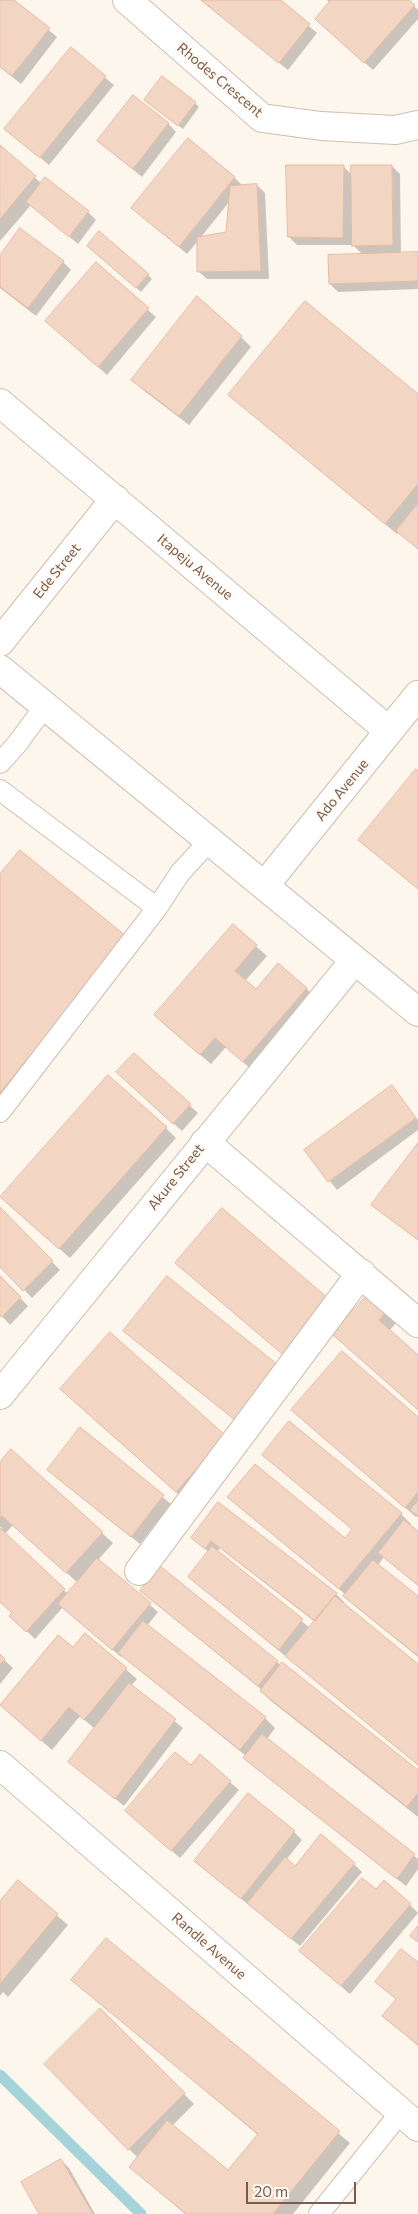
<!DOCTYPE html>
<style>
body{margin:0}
#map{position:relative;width:418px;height:2214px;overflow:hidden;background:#fdf6ec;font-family:Commissioner,sans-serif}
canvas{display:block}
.scale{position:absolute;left:246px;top:2182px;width:110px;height:22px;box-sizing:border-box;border:2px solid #7a5c4d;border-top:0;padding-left:6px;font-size:15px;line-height:18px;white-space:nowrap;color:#7a5c4d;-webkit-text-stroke:4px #fffaf3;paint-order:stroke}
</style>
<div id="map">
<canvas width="418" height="2214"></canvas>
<div class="scale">20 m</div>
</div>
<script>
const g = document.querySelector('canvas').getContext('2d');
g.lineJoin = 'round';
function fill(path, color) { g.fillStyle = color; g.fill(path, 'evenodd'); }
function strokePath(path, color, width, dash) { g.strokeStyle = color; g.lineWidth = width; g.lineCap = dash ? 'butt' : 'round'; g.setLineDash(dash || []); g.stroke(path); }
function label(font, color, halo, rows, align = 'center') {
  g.font = font + ' Commissioner,sans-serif'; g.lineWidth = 4.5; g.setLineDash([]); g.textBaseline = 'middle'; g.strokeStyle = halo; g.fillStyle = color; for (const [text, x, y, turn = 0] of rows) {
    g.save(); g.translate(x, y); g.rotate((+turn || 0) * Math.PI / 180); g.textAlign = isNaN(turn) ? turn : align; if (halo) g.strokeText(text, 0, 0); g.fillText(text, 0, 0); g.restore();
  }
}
fill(new Path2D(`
 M1,0H12L57,37L21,84L0,67Z
 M201,0H279L317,33L288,70Z
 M327,0H408L418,10V19L373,70L324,27L330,3Z
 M71,49L114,85L49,165L6,129Z
 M195,103L199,107L183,129L150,104Z
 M168,123L176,132L142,177L99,141Z
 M0,147L42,184L88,212L96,220L78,244L31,205L0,241Z
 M343,166L352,175L392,166L400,174L401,254L418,253V289L338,292L330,284L363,255L351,243V245H297L289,237Z
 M234,177L243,186L257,185L265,193L269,279H207L198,271V241L187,254L133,208ZM230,201L227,233L201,237Z
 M93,250L148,275L152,279L141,292Z
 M0,257L63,262L71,270L36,316L0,288Z
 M96,264L156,317L107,375L55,329Z
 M241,337L251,347L189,425L143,390L133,380Z
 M230,395H418V549L399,532L397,534Z
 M0,876L125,937L0,1118Z
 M233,926L267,956L245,981L256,991L306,988L316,999L254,1072L226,1047L211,1064L166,1026Z
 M134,1055L198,1113L182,1131L126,1080Z
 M392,1087L418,1120V1130L337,1190L306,1150Z
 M166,1128L176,1138L70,1258L12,1207Z
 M0,1208L60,1270L32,1298L0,1265Z
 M176,1263L334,1304L299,1368Z
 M0,1277L28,1306L10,1325L0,1314Z
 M167,1278L251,1433L125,1331Z
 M367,1297L396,1323L389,1331L418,1356V1409Z
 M72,1399L225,1437L187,1502Z
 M418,1419V1516L416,1517L303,1420Z
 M80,1429L171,1504L140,1544L48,1470Z
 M11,1451L113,1543L98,1560L158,1612L147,1626L265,1718L275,1728L267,1739L418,1859V1869L406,1886L253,1766L245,1758L246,1756L122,1656L121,1657L63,1607L35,1639L19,1624L13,1614L0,1601V1530L2,1528L0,1527V1463ZM13,1525L78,1583L68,1594L5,1534Z
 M263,1455L401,1514L411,1524L410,1526L418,1533V1586L384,1557L378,1565L418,1598V1657L355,1606L346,1595L229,1497L345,1540L353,1530Z
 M218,1504L336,1594L344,1602L342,1604L418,1666V1765L189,1577L209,1552L192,1538ZM220,1548L315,1622L310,1628L217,1552Z
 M150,1599L277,1662L418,1771V1817L271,1701L261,1691L262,1690Z
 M85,1634L137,1679L131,1686L183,1728L124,1806L70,1762L95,1729L80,1716L52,1750L1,1706L59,1637L73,1649Z
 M0,1656L13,1668L0,1684Z
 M200,1756L239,1790L180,1858L135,1819Z
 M294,1832L302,1840L286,1860L296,1867L354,1864L362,1872L300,1946L204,1869Z
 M18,1882L68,1925L8,1997L3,1992L0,1996V1903Z
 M376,1891L410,1905L418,1913L350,1994L309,1959Z
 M106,1940L350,2143L293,2214H185L131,2167L138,2158L45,2064L100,2009L194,2104L172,2126L228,2172L258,2135L73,1980Z
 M418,1964V2046L384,2016L397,2000L377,1981Z
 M61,2160L69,2168L95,2214H41Z`), '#0003');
strokePath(new Path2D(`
 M0,2075L141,2214`), '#a5d3da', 11);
const building = new Path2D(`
 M0,0H14L50,28L12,76L0,67Z
 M201,0H281L310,24L279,63Z
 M331,0H409L415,5L364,63L315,19Z
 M71,47L106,76L40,158L4,129Z
 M162,76L196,102L178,126L144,100Z
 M133,95L169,123L133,169L97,141Z
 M188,138L235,177L179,247L131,208Z
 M0,145L36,176L0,219Z
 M286,165H344L343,238L288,237Z
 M351,165H392L393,245L352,246Z
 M45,177L89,211L69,237L26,202Z
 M257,184L261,271L197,272V237L226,232L230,186Z
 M20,228L64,261L28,308L0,287V255Z
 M99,231L149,274L136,288L87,246Z
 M418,252V281L329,284L328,255Z
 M96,262L149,308L98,367L45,321Z
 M197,296L242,336L179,416L131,380Z
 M305,301L418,394V484L385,524L228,395Z
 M418,503V549L396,531Z
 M416,769L418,771V889L358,840Z
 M20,850L126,936L0,1093V874Z
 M233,924L257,945L235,971L256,989L278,963L307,988L243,1062L215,1038L200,1055L154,1015Z
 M134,1053L191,1104L173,1124L116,1072Z
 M108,1075L167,1127L59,1249L0,1197Z
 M392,1085L416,1118L328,1182L304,1150Z
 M418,1143V1240L371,1205Z
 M0,1207L53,1261L23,1291L0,1267Z
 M222,1208L335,1304L288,1359L175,1263Z
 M0,1276L21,1297L2,1317L0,1316Z
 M167,1276L283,1369L240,1424L123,1331Z
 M367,1295L386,1312L379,1320L418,1355V1410L332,1334Z
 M110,1332L226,1436L176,1492L60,1389Z
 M342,1351L418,1417V1492L405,1508L291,1410Z
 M289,1421L402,1513L339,1589L227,1497L255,1464L345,1538L352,1529L262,1455Z
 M80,1427L164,1495L131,1537L47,1470Z
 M11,1449L103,1532L66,1573L2,1516L0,1518V1462Z
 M418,1501V1516L410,1510Z
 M218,1502L337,1593L315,1621L211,1541L205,1549L191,1538Z
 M404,1520L418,1531V1585L378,1553Z
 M0,1528L65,1589L26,1632L9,1616L12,1613L0,1602Z
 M212,1546L303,1619L279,1650L188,1577Z
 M97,1558L151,1603L112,1650L58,1604Z
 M373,1560L418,1596V1656L343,1596Z
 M160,1566L278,1661L258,1686L140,1591Z
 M335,1596L418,1664V1765L285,1656Z
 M143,1621L266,1717L240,1750L118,1653Z
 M85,1633L127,1668L84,1720L69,1707L41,1741L0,1705L58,1635L73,1647Z
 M0,1654L5,1659L0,1665Z
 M282,1662L418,1770V1793L407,1807L260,1691Z
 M129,1683L176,1719L115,1799L68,1762Z
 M262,1734L415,1854L397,1879L243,1758Z
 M175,1752L191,1765L200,1754L231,1781L171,1851L125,1811Z
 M248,1793L295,1831L241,1899L194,1861Z
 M321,1834L355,1863L291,1939L247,1903L285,1857L295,1866Z
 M362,1878L376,1889L384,1880L411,1904L341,1986L299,1951Z
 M18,1880L58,1914L0,1984V1901Z
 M418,1926V1942L410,1936Z
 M106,1938L340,2131L273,2214H186L129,2167L167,2120L228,2170L258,2134L71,1980Z
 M401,1949L418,1962V2045L382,2016L396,1999L375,1982Z
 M100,2008L185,2093L128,2150L44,2064Z
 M61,2159L93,2214H39L21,2182Z`);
fill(building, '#f3d5c3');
strokePath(building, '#e6bba3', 1);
const lane = new Path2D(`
 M0,763L17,744L45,706
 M0,790L157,908
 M0,1112L157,908L180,873L210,840
 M319,2214L401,2112`);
const street = new Path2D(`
 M127,0L262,118L321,126L395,130L418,125
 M0,403L389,731
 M0,642L115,499
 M0,669L418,1012
 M265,885L418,695
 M205,1142L418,1323
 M0,1395L354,961
 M139,1571L361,1273
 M0,1765L418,2127`);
strokePath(lane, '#d1beb0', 22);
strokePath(street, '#d1beb0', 30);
strokePath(lane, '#fff', 20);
strokePath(street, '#fff', 28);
label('14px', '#7a5c4d', '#fffaf3', [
 ["Rhodes Crescent",220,80,40],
 ["Itapeju Avenue",195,567,40],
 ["Ede Street",57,571,-51],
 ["Ado Avenue",342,790,-51],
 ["Akure Street",176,1177,-51],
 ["Randle Avenue",209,1946,41]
]);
</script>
